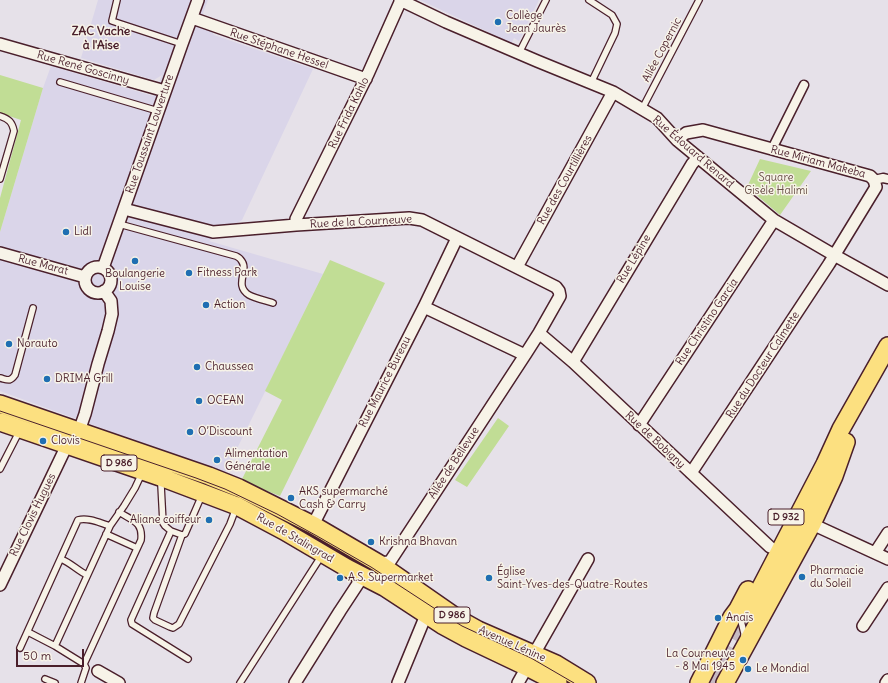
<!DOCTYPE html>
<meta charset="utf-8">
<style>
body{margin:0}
#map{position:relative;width:888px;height:683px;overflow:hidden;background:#e6e1e9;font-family:Delius,sans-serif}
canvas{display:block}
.scale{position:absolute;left:16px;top:649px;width:68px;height:18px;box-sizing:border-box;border:2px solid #4a1f2b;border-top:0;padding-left:5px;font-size:12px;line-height:14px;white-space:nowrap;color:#4a1f2b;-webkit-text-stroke:3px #f7f3e8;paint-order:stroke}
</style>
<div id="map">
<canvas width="888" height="683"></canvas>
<div class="scale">50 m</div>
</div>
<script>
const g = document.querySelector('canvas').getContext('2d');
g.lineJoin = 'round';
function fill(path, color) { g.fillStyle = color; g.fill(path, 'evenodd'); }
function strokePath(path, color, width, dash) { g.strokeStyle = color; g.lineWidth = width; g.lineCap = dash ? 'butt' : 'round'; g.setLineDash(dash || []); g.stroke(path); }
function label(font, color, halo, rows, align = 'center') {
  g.font = font + ' Delius,sans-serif'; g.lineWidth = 3; g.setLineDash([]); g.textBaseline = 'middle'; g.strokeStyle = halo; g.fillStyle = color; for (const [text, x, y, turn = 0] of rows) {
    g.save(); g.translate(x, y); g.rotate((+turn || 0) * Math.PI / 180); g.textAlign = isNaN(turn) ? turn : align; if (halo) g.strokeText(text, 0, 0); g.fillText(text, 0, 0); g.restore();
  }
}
fill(new Path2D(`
 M98,0H208L202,16L214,35L313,69L242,220L209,241L323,274L225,473L0,391V232L43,88L51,66L153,96L162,75L154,80L81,58Z
 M420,0H539L519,41L514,38L511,44L486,31Z`), '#dad5e9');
fill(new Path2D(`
 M0,75L43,88L0,232V198L21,120L0,113Z
 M760,159L811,171L780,215L747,187Z
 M330,260L385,283L280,496L241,481L282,400L265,391Z
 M498,418L509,426L467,487L455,480Z`), '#c1dd95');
strokePath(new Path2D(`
 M709,683L748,612`), '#c7bac3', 17, [17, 8]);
const service = new Path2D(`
 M117,0L112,21L182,44
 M589,0L612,15L617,24L615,33L591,83
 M519,53L546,0
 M60,82L158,111
 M642,109L699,0
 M0,116C9,119 12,122 14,131L0,179
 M119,224L236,256C238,257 240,258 241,260C250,270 233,285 249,295C254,298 267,301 273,303
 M0,378C8,380 10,382 15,375L33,308
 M0,469L19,432
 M163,479L161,485L163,523L165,526L171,531L131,620L132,624L188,659
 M171,531L182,535L185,534L202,495
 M106,534L137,548
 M182,535L154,613L153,618L155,620L170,627L173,628L179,624L230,524L236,508
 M61,559C71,563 78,571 87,575
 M739,613L744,633V638
 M28,632L55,646L84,664L86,668L81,683
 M55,646L110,526L124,506L135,488L142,473
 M20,648L78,520C88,517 100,523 110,526
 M84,664L141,540C143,522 133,521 119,512
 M45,679L55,683
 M240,683L322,555`);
const pedestrian = new Path2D(`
 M772,149L804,85
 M874,180L883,178L888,179`);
const minor = new Path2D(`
 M400,0L446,22L537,61L613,92L657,118L677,140L774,220L834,255L888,285
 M192,18L366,79
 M0,44L165,91
 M677,140L686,133L703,130L870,176L874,180L876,187L829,264L691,473
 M124,209L213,232L296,225L409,218L422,220L556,287L559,291L560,296L539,333L525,355L424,307
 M296,225V219L368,74L401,0
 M0,253L85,277
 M517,267L613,92
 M85 280a13 13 0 1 1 26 0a13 13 0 1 1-26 0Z
 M103,268L182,44L198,0
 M539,333L573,362L770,547
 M573,362L692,164L698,157
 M639,425L774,220
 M79,431L85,414L98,364L108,331L112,314L111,301L104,291
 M812,524L888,559
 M313,525L424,307L457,238
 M875,553L888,533
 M378,563L389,562L391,560L525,355
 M0,585L67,445
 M863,626L888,588
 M534,654L588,559
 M98,671L119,683
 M295,683L340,611L363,576
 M398,683L426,615
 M518,683L527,667
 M886,683L888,680`);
const primary = new Path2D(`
 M0,404L209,476L239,488L313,525L378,563L460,620L478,630L556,664L587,683
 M0,422L163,478L237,506L284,531L347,568L384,587L442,625L466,638L527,667L558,683
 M748,612L825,464L841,429L888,346
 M699,683L732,617L738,609L748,590
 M725,683L812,524L834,476L846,442`);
strokePath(service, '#4a1f2b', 8);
strokePath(pedestrian, '#4a1f2b', 11);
strokePath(minor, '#4a1f2b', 14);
strokePath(primary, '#4a1f2b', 20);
strokePath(service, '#f7f3e8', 5.5);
strokePath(pedestrian, '#f7f3e8', 8);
strokePath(minor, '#f7f3e8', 11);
strokePath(primary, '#fce080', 17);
strokePath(new Path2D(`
 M0,411L196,478L225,489L252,502L277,514L317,536L371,567L443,614L462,626L531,658L574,683`), '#4a1f2b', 1);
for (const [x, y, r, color] of [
 [498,22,4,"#1f6fb2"],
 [66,232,4,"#1f6fb2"],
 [135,261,4,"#1f6fb2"],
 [189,273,4,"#1f6fb2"],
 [206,305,4,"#1f6fb2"],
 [9,344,4,"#1f6fb2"],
 [197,367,4,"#1f6fb2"],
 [47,379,4,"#1f6fb2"],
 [199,401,4,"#1f6fb2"],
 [190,432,4,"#1f6fb2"],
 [43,441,4,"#1f6fb2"],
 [217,460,4,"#1f6fb2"],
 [291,498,4,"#1f6fb2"],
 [209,520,4,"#1f6fb2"],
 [371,542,4,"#1f6fb2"],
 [802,577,4,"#1f6fb2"],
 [340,578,4,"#1f6fb2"],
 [489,578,4,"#1f6fb2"],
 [718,618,4,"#1f6fb2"],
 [743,660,4,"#1f6fb2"],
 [748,669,4,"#1f6fb2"]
]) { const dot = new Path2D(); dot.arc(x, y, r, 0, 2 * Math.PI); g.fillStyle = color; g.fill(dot); strokePath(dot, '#f7f3e8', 1.5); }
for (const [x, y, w] of [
 [119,463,36],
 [786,517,36],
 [452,615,36]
]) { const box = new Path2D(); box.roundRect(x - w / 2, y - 8, w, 16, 3); g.fillStyle = '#f7f3e8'; g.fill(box); strokePath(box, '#4a1f2b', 1); }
label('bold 10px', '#4a1f2b', null, [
 ["D 986",119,463],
 ["D 932",786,517],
 ["D 986",452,615]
]);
label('11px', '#4a1f2b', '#f7f3e8', [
 ["Collège",506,16],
 ["Jean Jaurès",506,29],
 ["Lidl",74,232],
 ["Fitness Park",197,273],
 ["Boulangerie",135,274,"center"],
 ["Louise",135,287,"center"],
 ["Action",214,305],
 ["Norauto",17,344],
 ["Chaussea",205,367],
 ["DRIMA Grill",55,379],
 ["OCEAN",207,401],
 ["O’Discount",198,432],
 ["Clovis",51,441],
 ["Alimentation",225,454],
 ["Générale",225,467],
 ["AKS supermarché",299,492],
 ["Cash & Carry",299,505],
 ["Aliane coiffeur",201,520,"right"],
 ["Krishna Bhavan",379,542],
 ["Pharmacie",810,571],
 ["du Soleil",810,584],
 ["Église",497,572],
 ["Saint-Yves-des-Quatre-Routes",497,585],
 ["A.S. Supermarket",348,578],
 ["Anaïs",726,618],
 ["La Courneuve",735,654,"right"],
 ["- 8 Mai 1945",735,667,"right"],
 ["Le Mondial",756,669]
], 'left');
label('11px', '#4a1f2b', '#f7f3e8', [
 ["Rue Stéphane Hessel",279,49,19],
 ["Allée Copernic",662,50,-62],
 ["Rue René Goscinny",83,68,16],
 ["Rue Frida Kahlo",349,113,-64],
 ["Rue Toussaint Louverture",150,134,-71],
 ["Rue Édouard Renard",693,152,41],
 ["Rue Miriam Makeba",818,162,15],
 ["Rue des Courtillières",565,180,-61],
 ["Rue de la Courneuve",361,222,-3],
 ["Rue Lépine",634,259,-59],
 ["Rue Marat",43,265,15],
 ["Rue Christino Garcia",707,322,-56],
 ["Rue du Docteur Calmette",763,365,-57],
 ["Rue Maurice Bureau",385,382,-63],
 ["Rue de Bobigny",655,440,43],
 ["Allée de Bellevue",454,463,-57],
 ["Rue Clovis Hugues",33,515,-64],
 ["Rue de Stalingrad",295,538,30],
 ["Avenue Lénine",512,644,24]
]);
label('11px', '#684e46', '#f7f3e8', [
 ["Square",776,178],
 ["Gisèle Halimi",776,191]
]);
label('bold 12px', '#4a1f2b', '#f7f3e8', [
 ["ZAC Vache",101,32],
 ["à l'Aise",101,46]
]);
</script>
